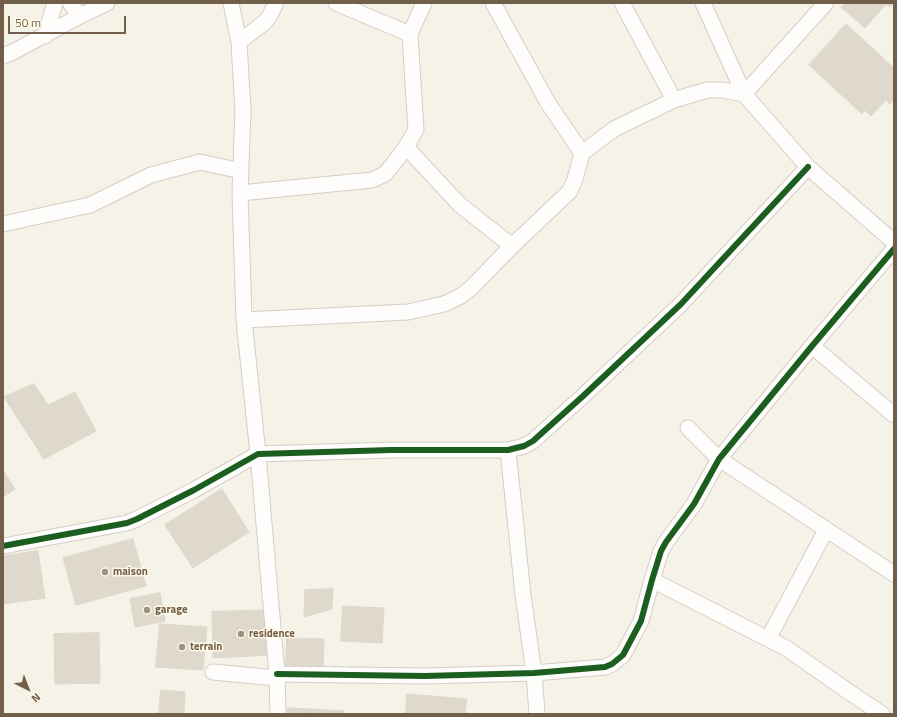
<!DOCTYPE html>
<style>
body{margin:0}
#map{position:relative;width:897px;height:717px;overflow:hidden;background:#f5f2e8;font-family:"Titillium Web",sans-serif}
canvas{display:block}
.frame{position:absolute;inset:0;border:4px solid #725f49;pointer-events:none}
.north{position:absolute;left:8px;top:669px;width:40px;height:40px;-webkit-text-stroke:3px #fff9e8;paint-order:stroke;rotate:138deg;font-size:11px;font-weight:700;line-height:16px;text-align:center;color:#725f49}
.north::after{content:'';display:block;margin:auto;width:14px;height:18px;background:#725f49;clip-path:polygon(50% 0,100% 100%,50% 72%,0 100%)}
.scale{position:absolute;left:8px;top:16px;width:118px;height:18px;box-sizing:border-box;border:2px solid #725f49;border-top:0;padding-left:5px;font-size:12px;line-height:14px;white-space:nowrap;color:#725f49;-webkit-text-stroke:3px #fff9e8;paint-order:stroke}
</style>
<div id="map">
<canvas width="897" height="717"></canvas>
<div class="frame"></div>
<div class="north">N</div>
<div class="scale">50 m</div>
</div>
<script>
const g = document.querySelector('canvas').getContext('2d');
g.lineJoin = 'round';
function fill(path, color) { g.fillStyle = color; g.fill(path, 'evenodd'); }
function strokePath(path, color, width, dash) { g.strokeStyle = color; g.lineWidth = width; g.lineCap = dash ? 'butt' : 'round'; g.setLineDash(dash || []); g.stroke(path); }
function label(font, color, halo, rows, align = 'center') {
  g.font = font + ' "Titillium Web",sans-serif'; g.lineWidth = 3; g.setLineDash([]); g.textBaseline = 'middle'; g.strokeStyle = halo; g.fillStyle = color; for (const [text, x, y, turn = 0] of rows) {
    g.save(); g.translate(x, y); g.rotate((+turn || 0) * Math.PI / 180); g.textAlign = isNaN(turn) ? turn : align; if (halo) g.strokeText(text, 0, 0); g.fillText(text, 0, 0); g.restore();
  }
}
const building = new Path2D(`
 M845,3H894L890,7L886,4L865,28L841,7Z
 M846,24L894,68V99L890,104L886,100L871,116L865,110L862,114L809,65Z
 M34,384L48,405L75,392L96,431L44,459L4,397Z
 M3,470L15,489L3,497Z
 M222,489L249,532L193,568L165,525Z
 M133,539L146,586L76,605L63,558Z
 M38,551L45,598L3,604V556Z
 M333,589L332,609L304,617L305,590Z
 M160,593L165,621L135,627L130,599Z
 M343,606L384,608L382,643L341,641Z
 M268,610L270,655L213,658L212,612Z
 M160,624L207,627L203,670L156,667Z
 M99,633L100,683L55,684L54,634Z
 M287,638L324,639L323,670L286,668Z
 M161,690L185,692L184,714H159Z
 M407,694L467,699L465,714H406Z
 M288,708L311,709V714H288Z
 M311,709L344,711V714H311Z`);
fill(building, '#dfd8cd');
strokePath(building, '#ded6ca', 1);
const street = new Path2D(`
 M70,3L80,16
 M231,3L239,42L243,111L240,193L244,320L258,454L277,674L278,714
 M336,3L410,34
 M493,3L548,103L582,153
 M622,3L674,100
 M703,3L744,94L808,167L894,242
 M45,36L55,3
 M239,42L265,22L269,17L276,3
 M3,56L13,52L80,16L107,3
 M406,147L460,205L512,246
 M240,193L372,180L385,174L394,163L406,147L416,130L410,34L424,3
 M3,224L90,205L151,175L200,162L241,171
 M244,320L408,312L444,304L461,296L472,287L512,246L570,191L575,179L582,153L614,129L674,100L707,90H722L744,94L826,3
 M812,346L894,415
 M688,428L719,459L894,574
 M508,450L523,595L534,673L537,714
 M3,546L127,523L137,519L194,490L258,454L391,450H508L524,446L533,441L582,397L681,304L808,167
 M652,580L786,648L849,692L882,714
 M768,639L826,530
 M213,672L277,678
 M277,674L425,676L534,673L605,667L612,664L623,655L641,621L652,580L661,551L666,542L694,504L719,459L812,346L894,249`);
strokePath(street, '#d4cec5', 17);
strokePath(street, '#fefdfc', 15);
strokePath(new Path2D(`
 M3,546L127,523L137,519L194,490L258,454L391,450H508L524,446L533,441L582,397L681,304L808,167
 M277,674L425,676L534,673L605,667L612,664L623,655L641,621L652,580L661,551L666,542L694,504L719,459L812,346L894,249`), '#1b5e20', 6);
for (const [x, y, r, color] of [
 [105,572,4,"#a09281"],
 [147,610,4,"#a09281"],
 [241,634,4,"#a09281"],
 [182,647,4,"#a09281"]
]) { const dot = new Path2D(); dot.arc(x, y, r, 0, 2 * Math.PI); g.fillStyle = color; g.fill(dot); strokePath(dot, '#fff9e8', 1.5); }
label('bold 11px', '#725f49', '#fff9e8', [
 ["maison",113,572],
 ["garage",155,610],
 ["residence",249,634],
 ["terrain",190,647]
], 'left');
</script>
